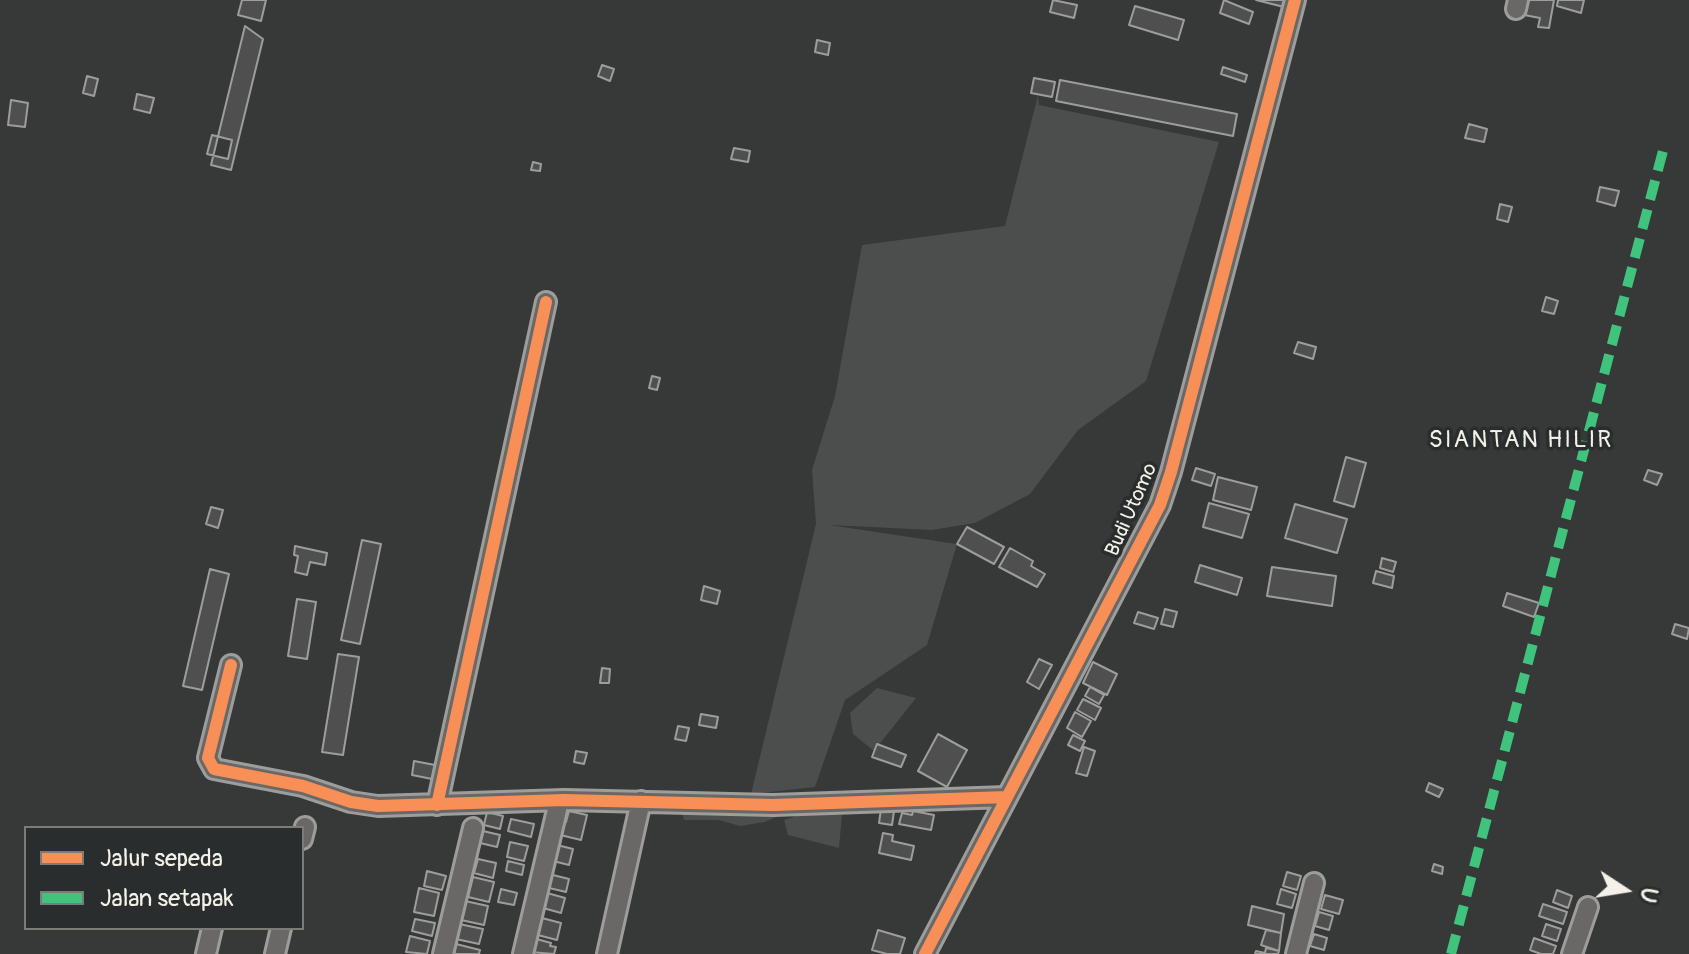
<!DOCTYPE html>
<style>
body{margin:0}
#map{position:relative;width:1689px;height:954px;overflow:hidden;background:#373838;font-family:Pangolin,sans-serif}
canvas{display:block}
.legend{position:absolute;left:24px;top:826px;width:280px;height:104px;box-sizing:border-box;background:#2a2d2e;border:2px solid #7b7b78;margin:0;padding:10px 14px;list-style:none;font-size:24px;color:#f4f1e8}
.legend li{display:flex;align-items:center;gap:16px;height:40px}
.legend b{width:40px;border:2px solid #7b7b78}
.north{position:absolute;left:1585px;top:850px;width:80px;height:80px;-webkit-text-stroke:6px #2a2d2e;paint-order:stroke;rotate:102deg;font-size:22px;font-weight:700;line-height:32px;text-align:center;color:#f4f1e8}
.north::after{content:'';display:block;margin:auto;width:28px;height:36px;background:#f4f1e8;clip-path:polygon(50% 0,100% 100%,50% 72%,0 100%)}
</style>
<div id="map">
<canvas width="1689" height="954"></canvas>
<ul class="legend">
<li><b style="height:10px;background:#f78f57"></b>Jalur sepeda</li>
<li><b style="height:10px;background:#40c37c"></b>Jalan setapak</li>
</ul>
<div class="north">U</div>
</div>
<script>
const g = document.querySelector('canvas').getContext('2d');
g.lineJoin = 'round';
function fill(path, color) { g.fillStyle = color; g.fill(path, 'evenodd'); }
function strokePath(path, color, width, dash) { g.strokeStyle = color; g.lineWidth = width; g.lineCap = dash ? 'butt' : 'round'; g.setLineDash(dash || []); g.stroke(path); }
function label(font, color, halo, rows, align = 'center') {
  g.font = font + ' Pangolin,sans-serif'; g.lineWidth = 7; g.setLineDash([]); g.textBaseline = 'middle'; g.strokeStyle = halo; g.fillStyle = color; for (const [text, x, y, turn = 0] of rows) {
    g.save(); g.translate(x, y); g.rotate((+turn || 0) * Math.PI / 180); g.textAlign = isNaN(turn) ? turn : align; if (halo) g.strokeText(text, 0, 0); g.fillText(text, 0, 0); g.restore();
  }
}
fill(new Path2D(`
 M1038,95L1039,105L1219,142L1146,381L1078,430L1030,494L975,523L932,530L829,525L957,544L927,645L845,700L815,787L751,794L816,524L812,470L835,396L862,245L1005,226Z
 M877,688L916,698L874,751L853,734L850,713Z
 M681,809L789,811L765,822L740,826L719,820H684Z
 M828,810L842,815L839,848L788,835L784,820L808,812Z`), '#4b4e4c');
const building = new Path2D(`
 M242,0H266L261,21L238,15Z
 M1053,0L1077,5L1074,18L1050,12Z
 M1224,0L1253,12L1249,24L1220,13Z
 M1256,0H1286L1284,7Z
 M1521,0H1554L1549,28L1538,27L1540,18L1519,14Z
 M1558,0H1584L1581,13L1557,6Z
 M1135,6L1184,20L1178,40L1129,25Z
 M245,26L263,39L231,170L211,165Z
 M817,40L830,43L828,55L815,52Z
 M602,65L614,69L610,81L598,76Z
 M1223,67L1247,75L1245,82L1221,74Z
 M87,76L98,79L94,96L83,93Z
 M1034,78L1055,82L1052,97L1031,93Z
 M1060,80L1237,114L1233,136L1056,101Z
 M137,94L154,98L150,113L134,109Z
 M11,100L28,103L25,127L8,125Z
 M1469,124L1487,129L1484,142L1465,138Z
 M212,135L232,140L228,159L207,154Z
 M734,148L750,151L748,162L731,159Z
 M533,162L541,164L540,171L531,170Z
 M1600,187L1619,191L1615,206L1597,201Z
 M1500,204L1512,207L1508,222L1497,219Z
 M1546,297L1558,301L1554,314L1542,311Z
 M1298,342L1316,347L1313,359L1294,353Z
 M652,376L660,378L657,390L649,388Z
 M1346,457L1366,463L1354,507L1334,501Z
 M1196,468L1215,474L1211,486L1192,480Z
 M1648,470L1662,474L1657,485L1644,480Z
 M1218,477L1257,487L1251,510L1213,500Z
 M1209,503L1249,514L1242,538L1203,527Z
 M1295,504L1347,519L1337,553L1285,538Z
 M211,507L223,510L218,528L206,524Z
 M967,527L1004,547L994,564L957,544Z
 M362,540L381,544L360,644L341,640Z
 M295,546L327,553L325,565L310,562L307,575L295,572L298,556L294,555Z
 M1010,548L1033,561L1031,566L1045,574L1037,587L999,567Z
 M1382,558L1396,562L1393,572L1380,568Z
 M1200,565L1242,578L1237,595L1195,582Z
 M1272,567L1336,576L1332,606L1267,596Z
 M210,569L229,574L202,690L183,686Z
 M1376,571L1394,576L1392,588L1373,583Z
 M704,586L720,591L717,604L701,600Z
 M1507,593L1539,603L1534,617L1503,606Z
 M297,599L316,602L307,659L288,656Z
 M1165,609L1177,612L1173,627L1161,624Z
 M1138,612L1158,618L1154,629L1134,623Z
 M1675,624L1689,628L1687,639L1672,634Z
 M338,654L359,657L343,755L322,752Z
 M1039,659L1052,665L1039,689L1027,682Z
 M1093,662L1117,674L1107,695L1083,683Z
 M602,668L610,669L609,683H600Z
 M1090,687L1104,695L1099,704L1085,696Z
 M1083,699L1101,708L1095,720L1077,710Z
 M1075,712L1091,721L1082,737L1067,728Z
 M701,714L718,717L716,728L699,725Z
 M678,726L689,728L686,741L675,739Z
 M938,734L967,750L947,787L918,771Z
 M1073,735L1085,741L1080,751L1068,745Z
 M877,744L906,755L901,767L872,757Z
 M1084,747L1095,751L1087,776L1076,773Z
 M576,751L587,753L584,764L574,762Z
 M414,761L435,765L432,779L412,775Z
 M1429,783L1443,789L1439,797L1426,791Z
 M881,809L894,811L892,825L879,823Z
 M569,811L587,815L581,840L556,834L559,820L566,822Z
 M913,811L934,815L931,830L899,824L902,813L912,815Z
 M487,812L503,816L500,829L484,825Z
 M511,819L534,824L531,837L508,831Z
 M483,831L500,835L497,847L480,843Z
 M883,833L893,835L892,841L914,846L911,860L879,853Z
 M510,842L528,846L524,861L507,857Z
 M553,844L573,849L569,865L549,860Z
 M478,859L496,863L493,878L474,873Z
 M508,861L524,865L522,875L506,871Z
 M1434,864L1443,867L1442,874L1432,871Z
 M427,871L446,876L442,890L424,886Z
 M1287,872L1301,876L1297,890L1283,886Z
 M549,874L569,879L566,892L545,887Z
 M473,877L494,882L489,902L468,897Z
 M419,888L439,893L434,916L414,912Z
 M501,889L517,893L514,905L498,902Z
 M1281,889L1296,894L1292,908L1277,904Z
 M1557,890L1572,896L1568,908L1553,902Z
 M540,891L565,898L561,913L536,906Z
 M1325,895L1343,900L1339,914L1321,909Z
 M465,901L488,906L484,925L461,920Z
 M1543,904L1567,912L1563,924L1539,916Z
 M1252,906L1284,914L1281,933L1248,925Z
 M1319,912L1333,916L1329,930L1315,926Z
 M538,917L561,923L557,940L534,934Z
 M415,919L435,923L432,936L412,931Z
 M459,924L483,929L479,944L456,939Z
 M1546,924L1561,929L1557,941L1542,936Z
 M878,930L905,938L900,954H887L872,950Z
 M1266,930L1281,933L1279,951L1261,945Z
 M1314,934L1327,938L1324,950L1310,946Z
 M410,936L430,941L427,954L406,952Z
 M533,938L551,943L550,946L556,947L554,954L530,952Z
 M1534,938L1556,946L1553,954H1541L1530,950Z
 M456,944L480,950L479,954H454Z
 M1266,948L1279,951L1278,954H1255L1256,951L1265,953Z`);
fill(building, '#4f4f4f');
strokePath(building, '#9d9d9b', 2);
const minor = new Path2D(`
 M1516,9L1518,0
 M231,665L208,758L214,769L303,786L351,802L378,806L564,800L773,805L1007,797
 M437,805L546,302
 M302,839L305,827
 M206,954L212,928
 M275,954L281,928
 M443,954L473,828
 M523,954L557,810
 M607,954L641,801
 M925,954L1160,505L1171,472L1295,0
 M1296,954L1314,883
 M1572,954L1588,907`);
strokePath(minor, '#9d9d9b', 24);
strokePath(minor, '#696866', 18);
strokePath(new Path2D(`
 M1451,954L1664,147`), '#40c37c', 10, [20, 10]);
strokePath(new Path2D(`
 M231,665L208,758L214,769L303,786L351,802L378,806L564,800L773,805L1007,797
 M437,805L546,302
 M925,954L1160,505L1171,472L1295,0`), '#f78f57', 12);
label('20px', '#f4f1e8', '#2a2d2e', [
 ["Budi Utomo",1132,510,-66]
]);
g.letterSpacing = '2px';
label('24px', '#f4f1e8', '#2a2d2e', [
 ["SIANTAN HILIR",1521,441]
]);
g.letterSpacing = '0px';
</script>
